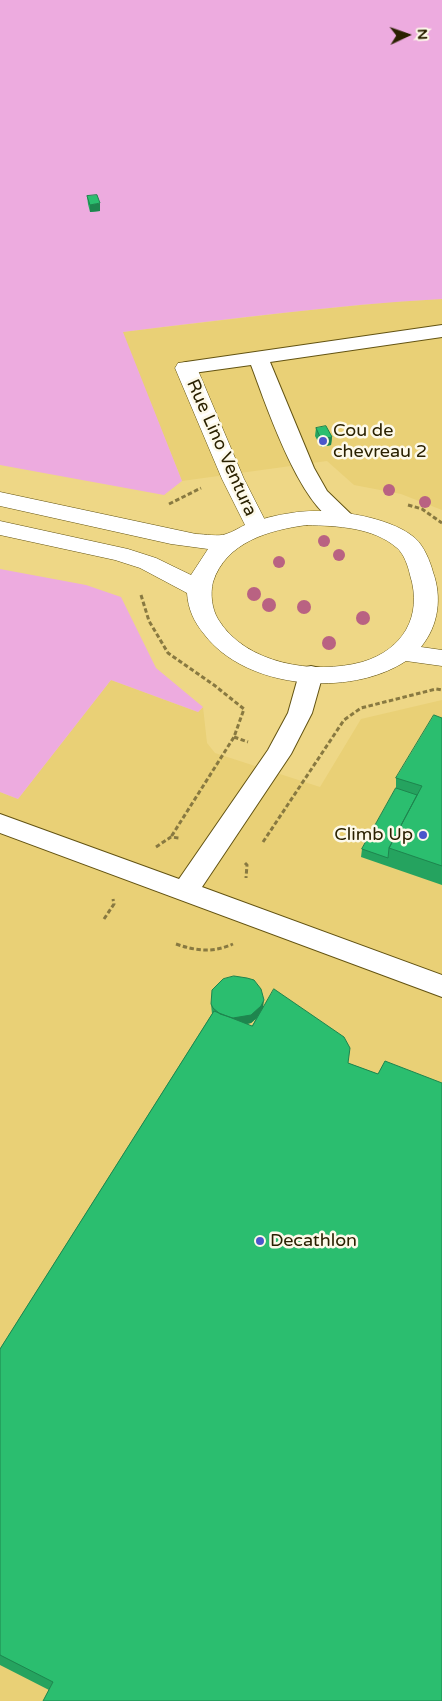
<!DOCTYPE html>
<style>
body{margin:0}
#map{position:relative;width:442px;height:1701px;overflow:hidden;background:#eed786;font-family:"Varela Round",sans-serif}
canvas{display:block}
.north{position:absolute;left:382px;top:10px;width:50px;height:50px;-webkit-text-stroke:4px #fdf9e9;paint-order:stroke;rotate:87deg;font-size:14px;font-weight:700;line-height:20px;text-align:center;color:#2a2100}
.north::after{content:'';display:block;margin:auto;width:18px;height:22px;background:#2a2100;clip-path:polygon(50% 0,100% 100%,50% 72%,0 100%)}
</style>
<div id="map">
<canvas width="442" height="1701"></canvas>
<div class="north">N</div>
</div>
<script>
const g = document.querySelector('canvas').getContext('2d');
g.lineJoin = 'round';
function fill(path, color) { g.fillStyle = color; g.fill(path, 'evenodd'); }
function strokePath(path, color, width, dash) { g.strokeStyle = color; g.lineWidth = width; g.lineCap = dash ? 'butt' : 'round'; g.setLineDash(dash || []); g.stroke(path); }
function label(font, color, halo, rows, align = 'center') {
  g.font = font + ' "Varela Round",sans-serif'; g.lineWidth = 5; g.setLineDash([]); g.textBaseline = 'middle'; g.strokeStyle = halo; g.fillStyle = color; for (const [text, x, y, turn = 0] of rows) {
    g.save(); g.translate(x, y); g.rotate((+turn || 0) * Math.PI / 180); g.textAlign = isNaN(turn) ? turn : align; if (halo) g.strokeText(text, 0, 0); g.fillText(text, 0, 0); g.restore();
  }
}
fill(new Path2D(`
 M442,299V510L401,494L354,485L327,461L182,481L122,332L301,311L392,302Z
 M111,680L198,712L203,707L207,743L215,753L320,787L361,719L442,700V1701H0V792L18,799Z`), '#e9d076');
fill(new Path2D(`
 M0,0H442V299C335,305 229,319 123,332L182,481L164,495L0,465Z
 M0,569L86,585L121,597L156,668L203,707L198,712L111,680L18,799L0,792Z`), '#edabdf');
const service = new Path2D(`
 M442,325V337L270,362L314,468L327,491L357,520L354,525C308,537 264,398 251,365L186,374L179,372L176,368L179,364L186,362Z
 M311,666L320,668L323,674L312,713L291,754L202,887L442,975V997L0,833V814L179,879L268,750L288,713L299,674L302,668Z`);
const minor = new Path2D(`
 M186,362L194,363L197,368L244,479L269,528L265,533L257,535L249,533L222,479L175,368L178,363Z`);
const tertiary = new Path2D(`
 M0,492L196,534C205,534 218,537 226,534C233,532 240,527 247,524C261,519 276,515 291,513C325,507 388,515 415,538C424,546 430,561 433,572C442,597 439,625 421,647L442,650V666L406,661C350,698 245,689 204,634C194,622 188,609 187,593L140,568L115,560L0,535V521L128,549L156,558L191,575L208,549L171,544L0,506ZM307,525C337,526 373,527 397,548C404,554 408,566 410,575C423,616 403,650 362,662C314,675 245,664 218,619C212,609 210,594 213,582C226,542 269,530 307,525Z`);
strokePath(service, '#635312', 2);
strokePath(minor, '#635312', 1);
strokePath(tertiary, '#635312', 1);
strokePath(new Path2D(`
 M169,504L201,488
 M408,505L422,509L442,523
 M141,595L149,621L168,653L214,685L244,709L234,737L171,837
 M234,737L248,742
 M263,842L344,720L361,708L436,689L442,690
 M156,847L171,837L179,838
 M245,863L247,865L246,878
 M104,919L114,904L113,899
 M176,944C196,951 213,953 233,944`), '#887941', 3, [4.5, 2.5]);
fill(service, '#fff');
fill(minor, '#fff');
fill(tertiary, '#fff');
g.fillStyle = '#b96282';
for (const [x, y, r] of [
 [389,490,6],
 [425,502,6],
 [324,541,6],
 [339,555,6],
 [279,562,6],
 [254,594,7],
 [269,605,7],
 [304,607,7],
 [363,618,7],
 [329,643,7]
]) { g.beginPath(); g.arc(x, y, r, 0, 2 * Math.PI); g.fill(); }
fill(new Path2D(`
 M87,196L100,211L90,212L88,204Z
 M316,428L332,437L331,445L321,447L315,436Z
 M442,718V885L361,857L362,849L396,788V778Z
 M211,1004L263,1006L348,1063L378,1074L49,1690L0,1665V1349L212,1014ZM256,1019L252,1026L247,1024L251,1023Z`), '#25a35f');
fill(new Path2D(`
 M100,203V211L90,212V205Z
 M332,437L331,445L321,447V439Z
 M264,1000L263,1008L261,1014L251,1023L233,1027V1018Z`), '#1e854e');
const building = new Path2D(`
 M97,195L100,203L90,205L87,196Z
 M326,426L332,437L321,439L316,428Z
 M434,715L442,718V866L389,848L422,786L396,778Z
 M396,788L417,795L389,848L388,858L362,849Z
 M234,976L247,978L254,980L261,989L264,1000L261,1006L251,1015L233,1018L220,1014L213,1008L211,1004L212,990L223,979Z
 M274,989L344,1037L350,1048L348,1063L378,1074L385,1061L442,1083V1701H43L53,1682L0,1655V1349L214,1011L252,1026Z`);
fill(building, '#2bbe6f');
strokePath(building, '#1e854e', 1);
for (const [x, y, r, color] of [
 [323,441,5,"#4b56cb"],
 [423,835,5,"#4b56cb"],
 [260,1241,5,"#4b56cb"]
]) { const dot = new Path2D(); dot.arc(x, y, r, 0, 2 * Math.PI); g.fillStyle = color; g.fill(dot); strokePath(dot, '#fdf9e9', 2); }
label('18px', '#2a2100', '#fdf9e9', [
 ["Cou de",333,431],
 ["chevreau 2",333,452],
 ["Climb Up",413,835,"right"],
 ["Decathlon",270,1241]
], 'left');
label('18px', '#2a2100', '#fdf9e9', [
 ["Rue Lino Ventura",221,448,66]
]);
</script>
